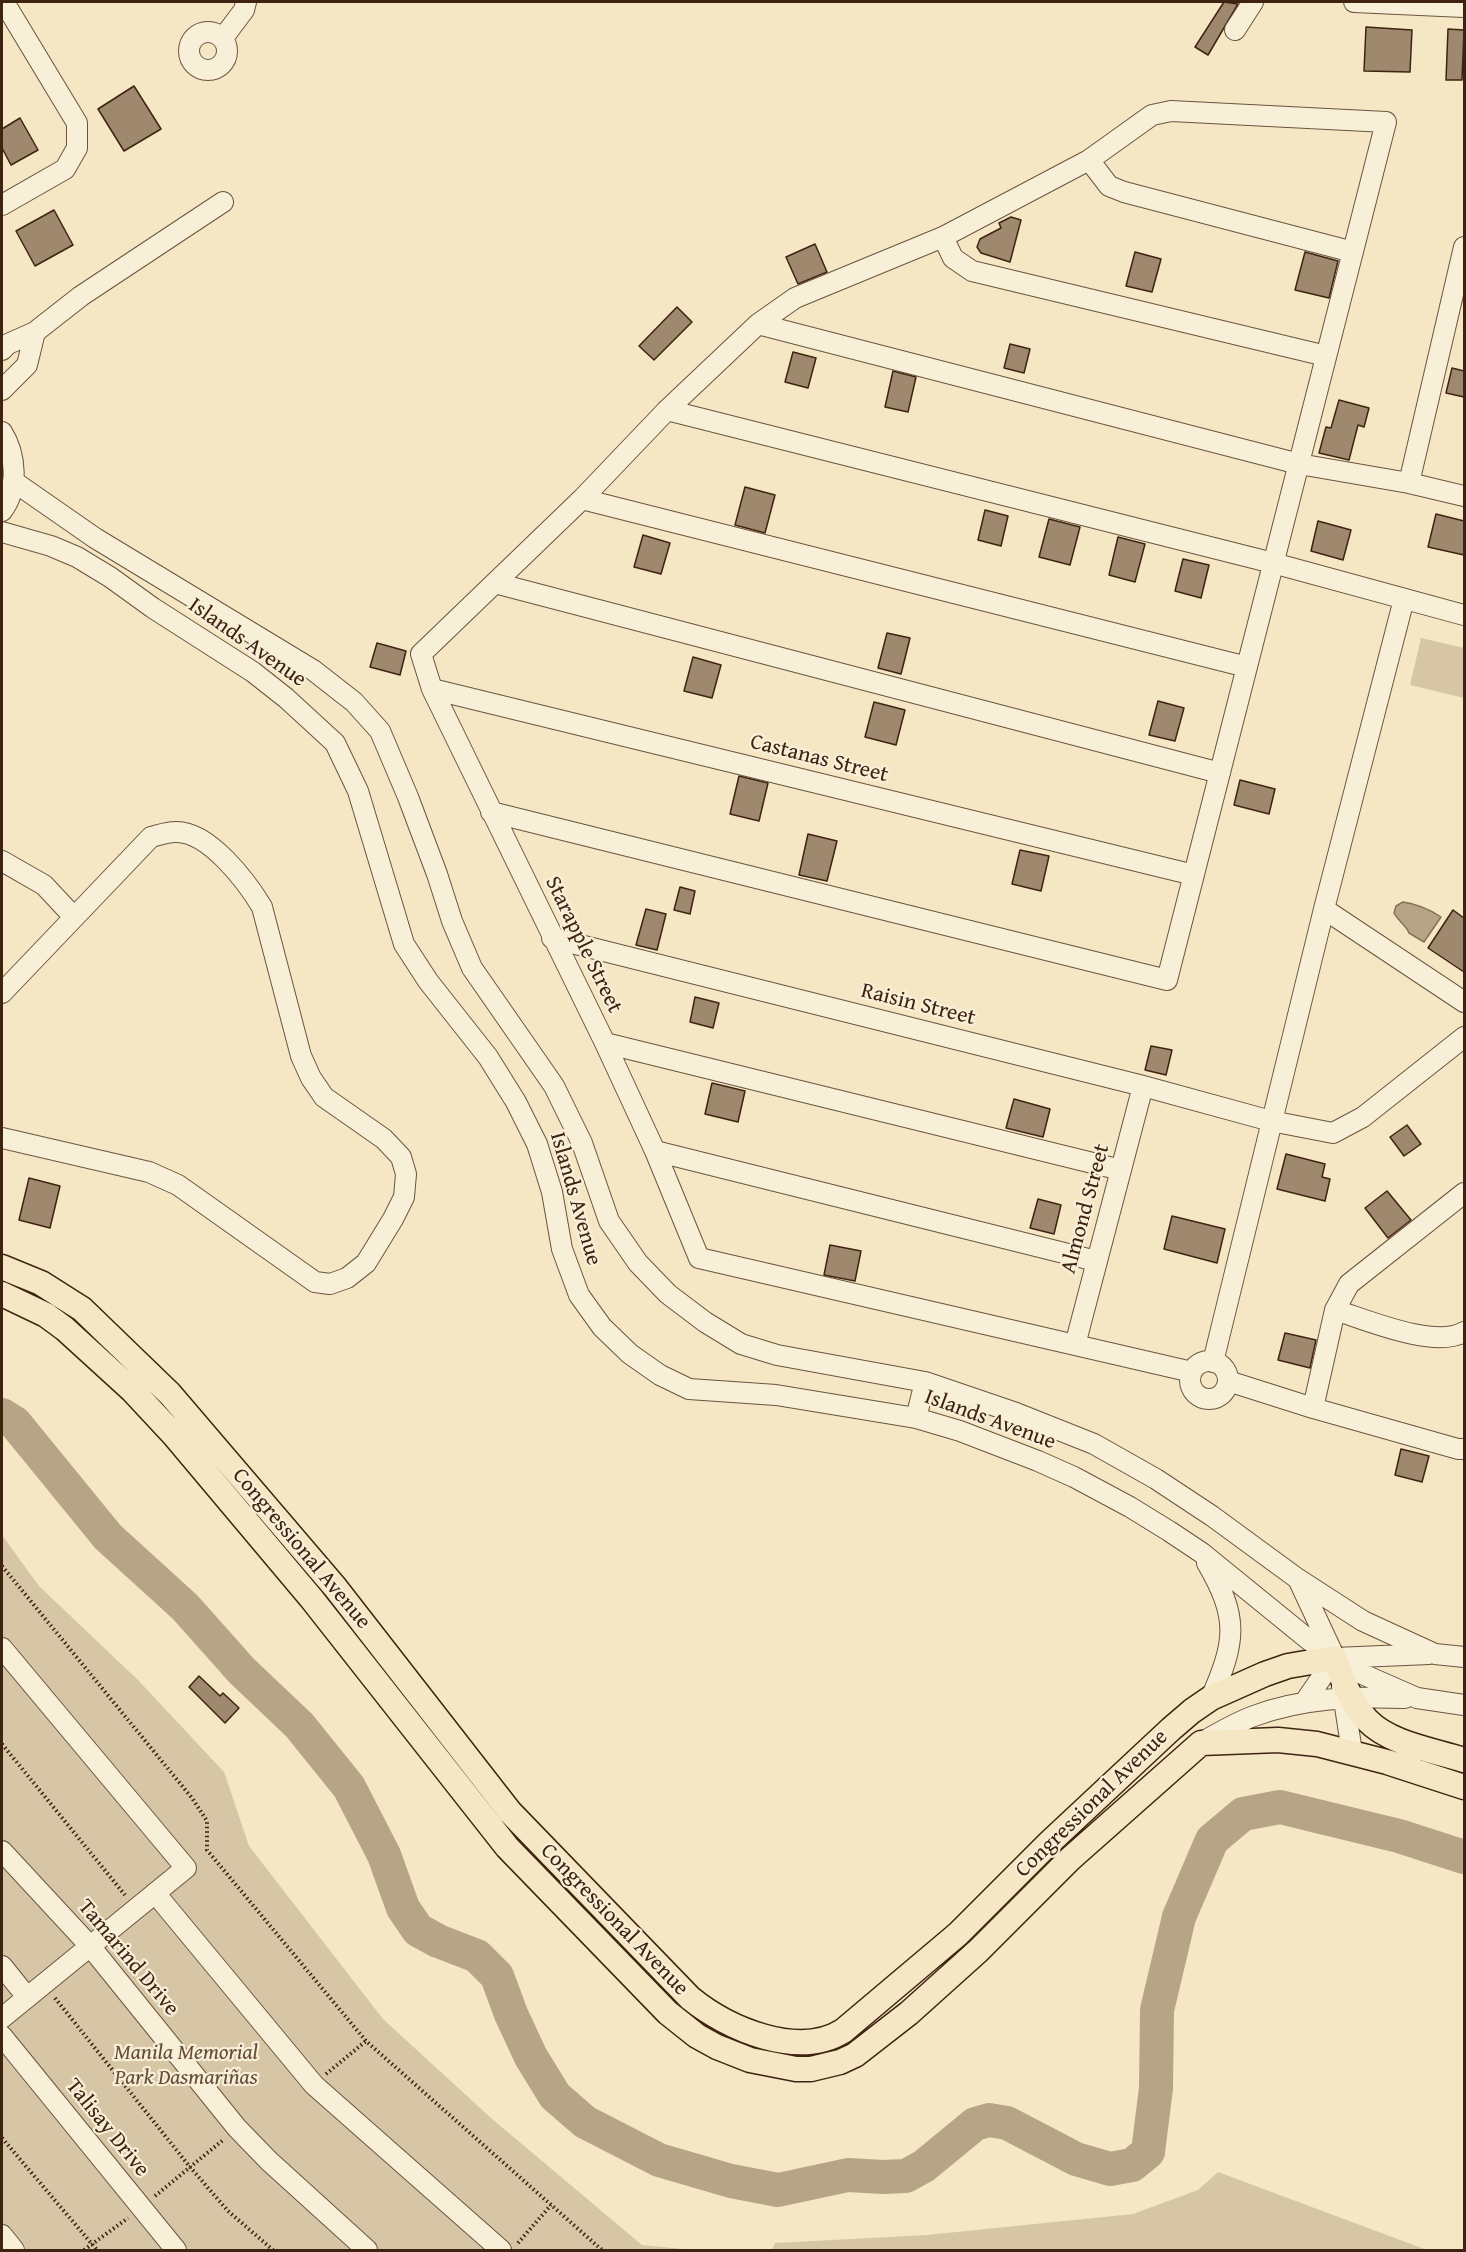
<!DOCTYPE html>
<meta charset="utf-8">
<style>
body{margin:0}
#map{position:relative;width:1466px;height:2252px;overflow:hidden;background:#f5e7c4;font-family:"Gentium Book Plus",serif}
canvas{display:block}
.frame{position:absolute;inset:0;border:3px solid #3f2311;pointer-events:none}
</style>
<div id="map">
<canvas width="1466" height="2252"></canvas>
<div class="frame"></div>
</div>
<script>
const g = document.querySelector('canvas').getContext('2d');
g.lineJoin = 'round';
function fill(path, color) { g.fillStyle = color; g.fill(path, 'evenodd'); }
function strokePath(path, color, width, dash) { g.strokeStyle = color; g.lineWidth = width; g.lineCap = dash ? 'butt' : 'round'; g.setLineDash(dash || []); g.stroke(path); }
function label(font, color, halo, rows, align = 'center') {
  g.font = font + ' "Gentium Book Plus",serif'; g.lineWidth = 4.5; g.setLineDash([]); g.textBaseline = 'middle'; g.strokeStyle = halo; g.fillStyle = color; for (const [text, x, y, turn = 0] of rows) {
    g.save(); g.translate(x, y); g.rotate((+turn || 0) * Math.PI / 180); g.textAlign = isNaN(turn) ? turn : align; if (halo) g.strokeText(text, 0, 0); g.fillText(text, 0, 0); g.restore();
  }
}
fill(new Path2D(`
 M1421,638L1464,648V698L1410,685Z
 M2,1535L39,1586L138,1680L224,1772L249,1846L383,2019L491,2118L642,2245L693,2250H2Z
 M1218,2172L1427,2250H772L775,2243L927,2235L1133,2214L1198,2190Z`), '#d6c6a6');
const water = new Path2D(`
 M1403,902C1417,904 1429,909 1441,917L1424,942L1409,933C1406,925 1398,921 1394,913L1396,906Z`);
fill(water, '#b7a487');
strokePath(water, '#877058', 1.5);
strokePath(new Path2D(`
 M2,1415L15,1423L108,1537L185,1607L242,1671L299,1725L349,1787L384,1855L403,1908L418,1930L438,1941L477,1956L497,1976L511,2014L531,2057L555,2096L585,2122L659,2160L731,2181L778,2190L848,2175L883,2177L906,2176L924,2166L975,2124L989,2120L1007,2123L1076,2159L1110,2169L1132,2165L1148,2152L1156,2088L1157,2010L1179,1917L1212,1840L1243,1814L1280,1807L1399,1836L1464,1857`), '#b7a487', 34);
const building = new Path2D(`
 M1224,2L1238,4L1208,55L1195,47Z
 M1366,27L1412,30L1410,72L1364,71Z
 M1448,29L1464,30L1462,80H1446Z
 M134,86L161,129L124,151L98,109Z
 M20,118L38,150L11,165L2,148V129Z
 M54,210L73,245L35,266L16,231Z
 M1011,217L1021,220L1010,262L981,253L977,247L980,239L1001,228L999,223Z
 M815,244L827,272L798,284L786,257Z
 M1135,252L1161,259L1152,292L1126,286Z
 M1305,252L1338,261L1329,298L1295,290Z
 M677,307L692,322L654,360L639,346Z
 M1010,344L1030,349L1024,373L1004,368Z
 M793,352L816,358L808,388L785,382Z
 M1452,368L1464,371V397L1446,393Z
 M893,371L916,377L908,412L885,407Z
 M1339,400L1369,408L1364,427L1358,425L1349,460L1319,453L1326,427L1331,428Z
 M745,487L775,495L765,533L735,525Z
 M985,510L1008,516L1001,546L978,540Z
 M1436,514L1464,521V555L1428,547Z
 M1049,519L1080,527L1070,565L1039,557Z
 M1318,521L1351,530L1343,560L1311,551Z
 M643,535L670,543L661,574L634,567Z
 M1118,537L1145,544L1135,582L1109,575Z
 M1183,559L1209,565L1201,598L1175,591Z
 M887,633L910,638L901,674L878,668Z
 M377,643L406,651L400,675L370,667Z
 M693,657L721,665L712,698L684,691Z
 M1158,701L1184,708L1175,741L1149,735Z
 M874,702L905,710L896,745L865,737Z
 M739,776L768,783L759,821L730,814Z
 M1240,780L1275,789L1269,814L1234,805Z
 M808,834L837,841L827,881L799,875Z
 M1020,850L1049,856L1041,891L1012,884Z
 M680,887L695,891L690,914L674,910Z
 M646,909L666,914L657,950L636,945Z
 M1453,910L1464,918V972L1428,948Z
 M695,997L719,1003L713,1028L690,1022Z
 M1151,1046L1172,1050L1166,1075L1145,1070Z
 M712,1083L745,1091L738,1122L705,1114Z
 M1014,1099L1050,1109L1043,1137L1006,1128Z
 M1407,1125L1421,1144L1404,1156L1390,1137Z
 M1286,1154L1325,1164L1322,1177L1330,1179L1325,1201L1277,1189Z
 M29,1178L60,1186L50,1228L19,1220Z
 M1387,1191L1411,1220L1388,1238L1365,1208Z
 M1038,1199L1061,1205L1054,1234L1030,1228Z
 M1172,1216L1225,1229L1217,1263L1164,1249Z
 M830,1245L861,1251L855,1281L824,1275Z
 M1285,1333L1316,1340L1310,1368L1278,1360Z
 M1401,1449L1429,1456L1422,1482L1395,1475Z
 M199,1676L220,1696L223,1693L239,1708L225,1723L189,1687Z`);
fill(building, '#9e896e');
strokePath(building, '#3f2311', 1.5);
const minor = new Path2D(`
 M1354,2L1464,7
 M1235,30L1253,2
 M189 51a19 19 0 1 1 38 0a19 19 0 1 1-38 0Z
 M223,38L244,10L246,2
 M1089,160L1109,186L1124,192L1353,252
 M2,205L65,169L77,148V123L4,2
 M943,237L953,258L972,271L1326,356
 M758,324L1299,464L1409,483L1464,496
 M2,350L8,344L35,332L81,296L223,202
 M2,390L27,365L35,332
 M667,410L1273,563L1464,615
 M2,432C16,454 19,489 2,511
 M13,481L95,538L313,670L354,702L380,731L408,797L437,874L452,921L472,968L554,1086L582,1143L609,1221L638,1263L668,1294L705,1322L741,1344L777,1355L925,1382L1016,1413L1094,1444L1156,1479L1212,1516L1298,1579L1363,1621L1435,1654L1464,1657
 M1409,483L1464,247
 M582,499L1247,667
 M2,532L51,546L77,557L110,577L153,608L253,672L286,698L335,743L358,791L404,944L428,981L488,1057L516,1102L537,1144L552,1192L562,1249L579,1295L602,1327L630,1354L660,1375L689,1389L776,1395L916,1418L960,1431L1038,1461L1074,1477L1130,1507L1169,1531L1202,1553L1309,1640L1360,1673L1417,1698L1464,1705
 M495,583L1220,773
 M432,689L1194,875
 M491,812L1167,980L1386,122L1171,111L1152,115L1089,160L943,237L795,298L758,324L667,410L582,499L421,654L432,689L605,1043L655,1151L699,1258L1192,1372
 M2,861L44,885L73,916
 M1324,909L1464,1002
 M552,938L1143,1086L1271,1121L1333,1133L1363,1117L1464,1037
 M2,993L151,837C159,835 167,832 175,832C208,830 247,882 262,907L301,1056L311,1078L324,1097L384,1139L401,1157L406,1174L404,1197L393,1219L366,1263L347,1278L330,1284L315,1282L178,1185L149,1172L2,1138
 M605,1043L1121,1170
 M655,1151L1096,1261
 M1335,1310C1367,1320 1435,1349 1464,1332
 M1075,1345L1143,1086
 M1190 1380a19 19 0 1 1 38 0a19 19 0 1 1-38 0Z
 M1213,1362L1324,909L1404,599
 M1228,1381L1313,1408L1458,1449H1464
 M1313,1408L1335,1310L1349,1284L1464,1193
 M916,1418L925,1382
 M1207,1563C1239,1618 1236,1641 1211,1698
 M1299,1581L1335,1658
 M2,1648L186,1868L2,2018
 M1335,1658L1429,1654
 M1342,1687L1352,1752
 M1304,1703L1335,1658
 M1201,1743C1218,1733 1235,1723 1254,1716C1302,1698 1355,1696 1405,1698
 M2,1851L90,1946L237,2128L269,2161L367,2250
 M155,1893L314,2085L501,2250
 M2,1966L27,1997
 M2,2036L176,2250
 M2,2235L14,2250`);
const major = new Path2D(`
 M2,1267L41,1283L82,1309L170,1394L335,1587L510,1812L690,1998C728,2029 798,2059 843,2031L958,1934L1050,1842L1171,1729L1192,1711L1211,1698L1265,1674L1288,1666L1335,1658C1342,1679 1351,1703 1367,1720C1390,1744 1433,1750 1464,1760
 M2,1294L46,1315L65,1329L133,1391L174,1435L311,1598L507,1847L668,2013L697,2036L717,2047L750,2060L796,2069H811L840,2062L855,2055L909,2013L978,1951L1070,1859L1201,1743L1278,1740L1317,1744L1387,1762L1464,1787`);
strokePath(minor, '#6c543e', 22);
strokePath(major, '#3f2311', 27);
strokePath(new Path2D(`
 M2,1566L192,1798L207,1821V1850L366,2041L602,2250
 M2,1744L125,1895
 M55,1998L190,2167L228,2211L273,2250
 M326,2074L366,2041
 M2,2138L97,2250
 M155,2196L223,2140
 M518,2243L551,2205
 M84,2250L128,2218`), '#3f2311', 4, [1.5, 3]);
strokePath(minor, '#f8efd9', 20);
strokePath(major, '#f5e7c4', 24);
label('22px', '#3f2311', '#f8efd9', [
 ["Islands Avenue",247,643,35],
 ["Castanas Street",819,759,14],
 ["Starapple Street",583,945,64],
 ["Raisin Street",918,1005,14],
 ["Islands Avenue",575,1199,74],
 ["Almond Street",1086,1209,-75],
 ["Islands Avenue",990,1420,20],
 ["Congressional Avenue",301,1549,50],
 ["Congressional Avenue",1092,1804,-44],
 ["Congressional Avenue",614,1920,46],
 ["Tamarind Drive",128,1958,50],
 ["Talisay Drive",107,2128,51]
]);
label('italic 22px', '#654c36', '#f8efd9', [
 ["Manila Memorial",186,2053],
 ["Park Dasmariñas",186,2078]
]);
</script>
